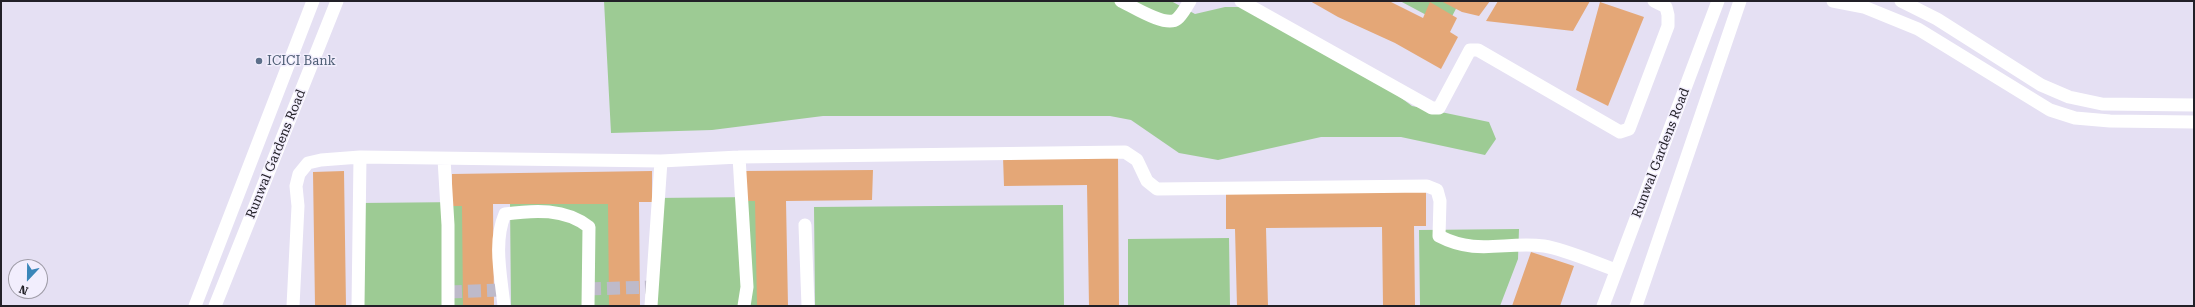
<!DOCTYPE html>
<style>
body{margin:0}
#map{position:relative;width:2195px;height:307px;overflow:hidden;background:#e5e0f3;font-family:"Roboto Serif",serif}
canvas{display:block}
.frame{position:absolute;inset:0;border:2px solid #222027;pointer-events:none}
.north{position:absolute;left:8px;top:259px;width:40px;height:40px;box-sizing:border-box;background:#f2eefd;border:1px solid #9f9ca7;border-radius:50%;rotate:202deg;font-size:11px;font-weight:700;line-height:16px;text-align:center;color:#222027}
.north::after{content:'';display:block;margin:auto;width:14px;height:18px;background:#3a86b9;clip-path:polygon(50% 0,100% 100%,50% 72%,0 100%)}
</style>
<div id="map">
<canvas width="2195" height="307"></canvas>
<div class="frame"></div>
<div class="north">N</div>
</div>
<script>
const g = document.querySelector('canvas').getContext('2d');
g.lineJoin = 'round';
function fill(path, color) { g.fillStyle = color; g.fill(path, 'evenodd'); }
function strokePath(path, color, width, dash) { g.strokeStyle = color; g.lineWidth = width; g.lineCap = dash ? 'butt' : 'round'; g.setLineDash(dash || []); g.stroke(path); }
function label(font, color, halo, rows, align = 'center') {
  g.font = font + ' "Roboto Serif",serif'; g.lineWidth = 3; g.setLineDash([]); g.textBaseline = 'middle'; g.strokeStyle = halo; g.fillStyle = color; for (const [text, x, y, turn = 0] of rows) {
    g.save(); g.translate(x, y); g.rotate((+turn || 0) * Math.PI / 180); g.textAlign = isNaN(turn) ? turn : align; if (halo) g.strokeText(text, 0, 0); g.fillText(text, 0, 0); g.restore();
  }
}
fill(new Path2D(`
 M604,1H1171L1195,14L1225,7H1247L1349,59L1412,106L1489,122L1496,139L1485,155L1401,137H1321L1218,160L1179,153L1131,120L1110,116H823L712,130L611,133Z
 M1400,1H1460L1447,26Z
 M757,197L759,306H656L654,198Z
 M463,202L465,306H361L360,203Z
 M613,202L615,306H511L510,203Z
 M1063,205L1064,306H815L814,207Z
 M1519,229L1518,259L1500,306H1420L1419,230Z
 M1229,238L1230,306H1128V239Z`), '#9dcb94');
fill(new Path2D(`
 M1310,1H1389L1423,18L1430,2L1457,18L1450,32L1458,37L1441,69L1395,43L1338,17Z
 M1441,1H1490L1479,16L1462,12Z
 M1498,1H1590L1573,31L1486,21Z
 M1600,2L1644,17L1608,106L1576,90Z
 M1118,156L1119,306H1089L1087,185L1004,186L1003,157Z
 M873,170L872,200L786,201L788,306H757L755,201H743V171Z
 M344,171L346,306H315L313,172Z
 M652,171V202H639L640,306H609L608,204H493L494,306H463L462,206H452V174Z
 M1426,191V226H1414L1415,306H1383L1382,227L1266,228L1268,306H1237L1235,229H1226V193Z
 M1531,252L1574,266L1560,306H1512Z`), '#e4a777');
strokePath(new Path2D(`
 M588,289L653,287
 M449,292L502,290`), '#bebaca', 13, [13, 6]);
strokePath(new Path2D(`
 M1121,1C1132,6 1166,28 1177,19C1182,15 1186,7 1190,1
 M1241,1L1432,108H1439L1470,50H1478L1620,132L1629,129L1668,26V15L1666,7L1654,1
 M1833,1L1864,7L1918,29L2050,110L2075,118L2110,121L2194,122
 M1901,1L1937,19L2041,85L2069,97L2102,104L2194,105
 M739,157L747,287L744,306
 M444,159L448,225V306
 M805,225L808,306
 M195,306L313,1
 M215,306L337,1
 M293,306L298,206L296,186L299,174L308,163L321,160L360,157L661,161L739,157L1125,152L1137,160L1147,181L1157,189L1427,186L1437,190L1440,201L1439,236C1477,256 1505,241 1544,246C1564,249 1596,263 1616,270
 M358,306L360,157
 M504,306C501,276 493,242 505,214C534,210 565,208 589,227L588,306
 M651,306L661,161
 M1603,306L1718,1
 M1636,306L1740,1`), '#fff', 13);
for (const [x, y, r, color] of [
 [259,61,4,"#5c6f8a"]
]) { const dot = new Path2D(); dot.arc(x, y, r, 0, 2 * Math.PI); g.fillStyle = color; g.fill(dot); strokePath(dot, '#f2eefd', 1.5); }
label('13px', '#4e5e75', '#f2eefd', [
 ["ICICI Bank",267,61]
], 'left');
label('13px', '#222027', '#f2eefd', [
 ["Runwal Gardens Road",1661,153,-69],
 ["Runwal Gardens Road",276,154,-68]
]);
</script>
